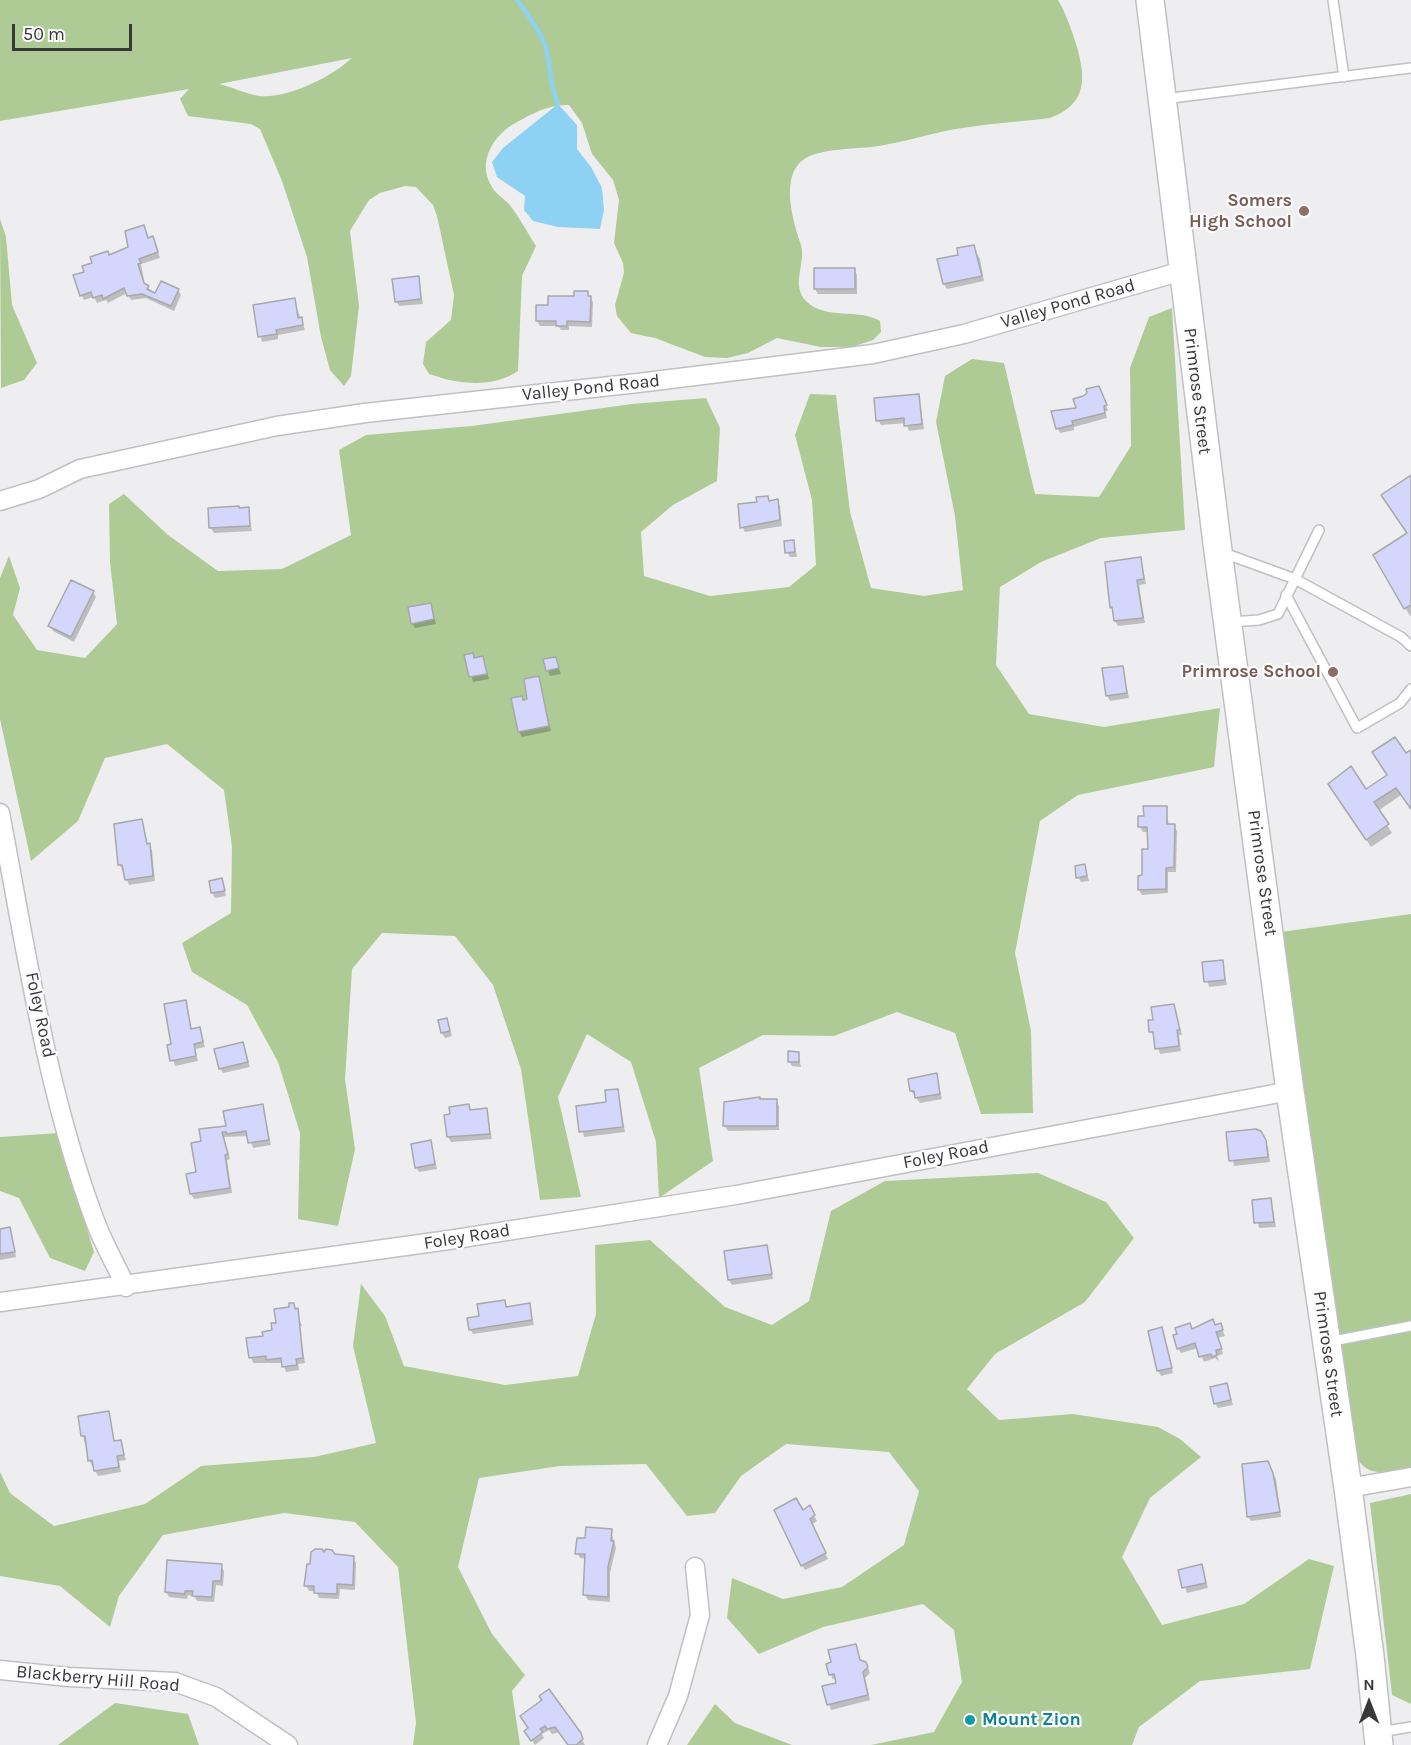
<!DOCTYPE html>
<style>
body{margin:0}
#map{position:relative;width:1411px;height:1745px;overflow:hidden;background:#eeeef0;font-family:Karla,sans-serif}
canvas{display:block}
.north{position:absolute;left:1339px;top:1673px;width:60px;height:60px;-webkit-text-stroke:4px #fcfcfe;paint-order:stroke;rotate:0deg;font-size:16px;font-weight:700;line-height:24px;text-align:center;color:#383839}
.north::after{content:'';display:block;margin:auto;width:21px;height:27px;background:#383839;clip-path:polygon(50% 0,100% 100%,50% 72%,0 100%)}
.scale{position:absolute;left:12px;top:24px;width:120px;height:27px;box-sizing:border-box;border:3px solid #383839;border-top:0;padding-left:8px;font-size:18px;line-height:21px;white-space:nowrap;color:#383839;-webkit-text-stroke:4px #fcfcfe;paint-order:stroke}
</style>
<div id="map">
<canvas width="1411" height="1745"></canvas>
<div class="north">N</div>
<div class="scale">50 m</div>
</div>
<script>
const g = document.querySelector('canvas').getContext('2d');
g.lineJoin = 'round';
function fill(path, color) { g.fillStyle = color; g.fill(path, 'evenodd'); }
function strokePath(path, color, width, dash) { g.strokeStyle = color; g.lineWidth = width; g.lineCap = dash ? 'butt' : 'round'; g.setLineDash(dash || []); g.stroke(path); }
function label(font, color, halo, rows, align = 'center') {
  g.font = font + ' Karla,sans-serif'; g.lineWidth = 4.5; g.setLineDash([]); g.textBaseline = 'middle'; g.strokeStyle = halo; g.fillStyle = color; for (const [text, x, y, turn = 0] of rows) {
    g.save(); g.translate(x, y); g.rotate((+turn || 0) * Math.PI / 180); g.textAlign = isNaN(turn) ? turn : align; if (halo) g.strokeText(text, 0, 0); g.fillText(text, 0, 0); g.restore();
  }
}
fill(new Path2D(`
 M0,0H1058C1066,14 1071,28 1076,44C1086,77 1088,104 1050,118C1017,122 983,124 950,130C926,135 903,142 879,146C860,149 818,148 803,160C780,177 793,221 800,242C808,262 789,285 807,302C826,320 858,308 880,321L881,332L873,340L852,347H821L777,338L748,353L727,358L705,357L655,338L631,333L617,316L615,305L624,273L623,263L614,243L619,200L613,180L592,154L582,123L569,105C550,104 533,113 517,122C494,134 476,162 492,187C496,194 503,198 508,203C519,216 527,232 536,246L522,276L518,371C492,389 457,384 429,374L423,364L426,342L451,320L454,295L437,216L433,205L416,187L405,186L380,193L369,200L350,231L359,306L351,376L344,386L330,370L321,337L307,257L282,181L260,129L251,124L188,116L180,99L189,89L0,121ZM352,58C331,77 288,99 259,96C246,94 232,87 219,84Z
 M0,219L6,237L12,305L37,363L24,380L1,388Z
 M1172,308L1185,530L1101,538L1041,562L1000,587L996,665L1029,714L1104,727L1220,708L1214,767L1078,795L1040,821L1015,953L1031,1031L1033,1113L981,1114L955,1033L897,1012L834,1036L763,1035L699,1068L713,1161L659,1198L656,1142L631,1062L587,1034L558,1097L581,1197L540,1200L521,1069L493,985L455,936L382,933L352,969L345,1079L355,1149L338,1226L298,1219L300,1133L278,1062L247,1005L192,972L182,943L231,913L232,847L224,790L167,744L105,758L78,821L31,861L0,719V578L9,556L20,588L13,615L37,650L85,658L117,624L110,562L109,504L124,494L168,535L218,571L282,569L351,535L339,450L366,435L472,426L632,404L706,398L720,428L717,481L673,505L641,532L644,576L710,596L789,587L816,565L812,500L795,435L810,394L836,395L850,512L871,588L924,596L963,590L955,516L936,422L945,376L972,359L1004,363L1035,494L1099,497L1131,446L1130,368L1149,317Z
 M1411,914V1467C1391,1471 1371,1479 1358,1460L1339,1363L1281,932Z
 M58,1133L94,1252L85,1271L50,1258L19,1198L0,1191V1137Z
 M1038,1173L1106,1202L1134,1238L1085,1302L995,1354L967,1389L999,1420L1073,1414L1158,1427L1180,1439L1201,1457L1150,1498L1122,1557L1162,1625L1244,1604L1309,1559L1334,1566L1310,1669L1200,1681L1139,1727L1132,1745H871L934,1732L962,1682L954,1630L923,1604L823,1627L759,1654L727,1618L732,1578L783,1599L842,1587L904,1545L919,1491L889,1452L786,1444L741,1476L715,1513L687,1516L646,1464L560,1466L479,1478L458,1567L492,1634L525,1675L512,1691L520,1745H413L416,1723L398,1567L355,1522L284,1513L163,1535L119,1596L110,1627L60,1586L0,1576V1472L10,1493L54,1526L145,1504L201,1466L314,1457L376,1443L353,1346L361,1284L385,1316L404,1366L505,1385L578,1376L596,1314L595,1245L650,1240L725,1307L772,1325L809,1301L831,1211L885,1181Z
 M1411,1494V1704L1392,1695L1370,1503Z
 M115,1703L188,1714L199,1745H58Z
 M715,1704L735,1723L792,1745H687Z`), '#aecb96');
fill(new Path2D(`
 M558,104L577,125V149L591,167L602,188L604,210L600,229L558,227L533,221L524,210L525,196L497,177L492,162L503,148Z`), '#8dd2f3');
fill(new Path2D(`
 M143,227L149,239L152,238L155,243L160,258L141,264L145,285L156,295L178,290L181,295L174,311L146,298L131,300L127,293L108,303L106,300L97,303L94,297L84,300L81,295L86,273L109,257L130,248Z
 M973,247L980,259L984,281L947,289L944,284L960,256Z
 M854,270L857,275V294H818L815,289Z
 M418,278L423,304L399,306L396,301Z
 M587,292L593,302L592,327L569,326V330H561L558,326H540L537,321L549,307Z
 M294,300L305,330L278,335V339L262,342L254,307Z
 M1102,392L1108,411H1105L1107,418L1074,427V430L1060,433L1057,428L1077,409Z
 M919,395L924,429L909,431L906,423L881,425L878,420Z
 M1411,477V616H1410L1375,555L1408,534Z
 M767,497L770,502L777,501L780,506L782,526L745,532L742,527L758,504Z
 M248,509L252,531L214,533L211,528Z
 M794,542L797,557H790L787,552Z
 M1141,559L1146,584L1139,585L1145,623L1118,626L1115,621Z
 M93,592L96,597L74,642L53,631L50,626Z
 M431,604L436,624L415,628L412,623Z
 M472,654L475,659L482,657L489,679L473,682L466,656Z
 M555,658L561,674L550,676L545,661Z
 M1122,667L1129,698L1110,701L1107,695Z
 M539,678L551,731L522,737L519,732L523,701L529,700Z
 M1411,751V808L1401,795L1378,811L1392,833L1371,847L1335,793L1366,791L1389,776Z
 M1166,807L1169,826H1174L1177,831L1176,872H1168V893L1142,895L1139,890L1149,851V832H1143L1140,827Z
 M142,821L148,845L152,850L155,881L129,885L120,865Z
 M1085,866L1089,881L1081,882L1078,877Z
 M222,880L226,896L215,898L212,893Z
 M1222,962L1227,985L1209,987L1204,964Z
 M185,1002L192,1030L199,1028L205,1047L195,1049L198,1061L175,1066L169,1046L173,1045Z
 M1173,1005L1182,1035H1179L1181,1051L1160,1054L1155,1037L1151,1032L1154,1021Z
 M447,1020L452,1036L445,1038L442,1033Z
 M243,1043L250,1067L223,1073L220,1068Z
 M798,1053L801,1067L792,1066L789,1061Z
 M936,1074L942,1099L920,1103L911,1091Z
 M618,1090L625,1132L584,1137L578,1107L608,1103Z
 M776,1100L779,1106V1130L728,1131L725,1126Z
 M263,1106L271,1145L253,1148L249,1136L224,1137L230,1159L227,1160L232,1193L194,1199L191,1194L198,1174L203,1143Z
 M468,1106L471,1111L486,1109L492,1139L451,1142L448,1137L452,1115Z
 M1260,1132L1268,1147L1270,1162L1234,1166L1228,1134Z
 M431,1142L437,1169L419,1172L416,1167Z
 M1271,1200L1276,1227L1259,1228L1254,1201Z
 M10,1229L16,1257L0,1260V1231Z
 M767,1246L773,1279L732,1285L729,1280Z
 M504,1302L508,1308L529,1305L534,1325L473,1334L470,1329L481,1318Z
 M294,1304L302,1326H299L305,1363L298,1364L299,1370L286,1372L283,1363H253L251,1357Z
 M1213,1320L1216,1326L1220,1325L1225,1336L1218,1338L1223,1354L1217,1356L1219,1361L1215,1358L1204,1362L1198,1348L1181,1353L1178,1348L1190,1324L1193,1330Z
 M1162,1329L1173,1373L1161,1376L1158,1371Z
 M1227,1385L1233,1405L1218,1408L1215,1403Z
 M108,1412L115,1442H120L126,1460L119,1461L121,1472L98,1476L89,1460L83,1436Z
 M1267,1463L1276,1479L1281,1517L1251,1521L1248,1516Z
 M809,1507L817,1521L811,1525L828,1559L805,1570L802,1565V1512Z
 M611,1531L616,1548L610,1573V1602L588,1600L585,1595L587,1559L580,1558L577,1553L586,1540Z
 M324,1555L353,1557L356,1563L355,1590L340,1589L339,1599L319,1598L316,1591H309L306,1585Z
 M221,1565L224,1571L223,1586L216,1585L214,1602L197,1601L194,1596L188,1595L187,1599L169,1597L166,1592Z
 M1201,1566L1208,1588L1187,1593L1180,1571Z
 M855,1645L861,1662L865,1663L868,1668L870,1673L865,1678L870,1700L831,1710L824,1688L838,1684L837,1679H833L830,1674Z
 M549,1691L582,1740L585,1745H569L560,1732L552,1734L549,1730L542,1734L544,1738L535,1745L526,1731Z`), '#0003');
strokePath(new Path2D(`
 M517,0C526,11 543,36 546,49C551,68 550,86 558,104`), '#8dd2f3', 4.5);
const building = new Path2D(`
 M144,225L148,238L153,236L158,252L139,259L141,263L138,264L144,283L149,286L147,289L155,293L161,281L179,289L171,306L142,294L127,296L124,288L103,299L102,295L93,298L91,292L80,296L73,275L84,272L82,266L92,263L90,257L108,251L109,255L128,247L125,231Z
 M974,245L982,276L943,284L937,259L958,255L957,248Z
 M814,268H855V289H814Z
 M419,276L421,299L395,302L392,279Z
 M574,291H588V296H591L590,322L567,321V326H556V321H536V305H548V296H574Z
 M295,298L298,318L302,317L303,325L276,330L277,334L258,337L253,305Z
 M1099,386L1107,405L1104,406L1105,413L1072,421L1073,425L1056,429L1051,411L1076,408L1073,399L1083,396L1087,393L1086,389Z
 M919,394L922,424L904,426V418L876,421L874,398Z
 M1411,475V605L1404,609L1373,555L1407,533L1381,495Z
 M768,496L769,501L778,499L780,520L740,528L738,504L757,502L756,497Z
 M239,506V508L249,507L250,526L209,528L208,508Z
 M794,540L795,552L785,553L784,541Z
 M1141,557L1144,579L1137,580L1143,618L1114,621L1112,607L1110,608L1105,562Z
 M71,580L94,591L71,637L48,626Z
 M431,603L434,619L411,624L408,607Z
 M473,653L474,658L483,656L487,674L469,677L464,655Z
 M556,657L559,668L546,671L543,659Z
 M1123,666L1127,693L1106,696L1102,668Z
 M539,676L549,726L518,732L511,698L522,696L523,700L527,699L524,679Z
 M1395,737L1406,753L1411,750V809L1396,788L1374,802L1389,824L1366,840L1328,784L1351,766L1366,789L1387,775L1372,752Z
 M1143,806H1167V824H1175L1174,867L1166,868V889L1138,890V876L1142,875V849H1148L1147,827H1138V816H1144Z
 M142,819L147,844L150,843L153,876L125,880L122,865H118L114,824Z
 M1085,864L1087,876L1076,878L1075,866Z
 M222,878L225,891L211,893L209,881Z
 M1223,960L1225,980L1204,982L1202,962Z
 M186,1000L191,1029L200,1027L203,1042L194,1044L196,1056L170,1061L167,1045L171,1044L164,1004Z
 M1174,1004L1180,1030H1177L1179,1046L1155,1049L1153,1032H1149L1148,1020H1153L1151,1007Z
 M447,1018L450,1031L441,1033L438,1020Z
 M243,1042L248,1062L219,1069L214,1049Z
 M788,1051L799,1052V1062H788Z
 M937,1073L940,1094L915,1098L914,1091H910L908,1079Z
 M618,1089L623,1127L579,1132L576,1106L606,1102L605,1090Z
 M760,1097V1099H777V1126H723L724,1102Z
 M263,1104L269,1140L248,1143L246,1131L227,1134L226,1132H222L228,1154L225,1155L230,1188L190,1194L186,1174L196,1172L191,1143L201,1141L199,1129L226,1126L223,1111Z
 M469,1104L470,1110L487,1108L490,1134L447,1137L444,1115L450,1114L449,1107Z
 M1256,1129L1261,1131L1266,1140L1268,1157L1229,1161L1226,1132Z
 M431,1140L435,1164L415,1168L411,1144Z
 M1271,1198L1274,1222L1254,1223L1252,1200Z
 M10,1227L15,1252L0,1254V1229Z
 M767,1245L772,1274L728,1280L724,1251Z
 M505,1300L506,1307L530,1303L532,1320L469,1330L467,1318L479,1316L477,1304Z
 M289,1303H294L295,1309L298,1308L303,1358L296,1359L297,1365L282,1367L281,1358L266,1360V1356L249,1358L246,1338L263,1336L262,1332L272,1330L271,1323H276L274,1309L289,1307Z
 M1213,1319L1215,1325L1221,1323L1223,1330L1216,1332L1222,1349L1216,1350L1217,1355L1212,1357L1211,1354L1199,1357L1195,1343L1177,1349L1173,1335L1177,1334L1175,1328L1190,1323L1192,1329Z
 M1162,1327L1172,1368L1157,1371L1148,1331Z
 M1227,1383L1231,1400L1214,1404L1210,1387Z
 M109,1411L114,1441L121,1440L124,1455L117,1456L119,1467L94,1471L92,1460L88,1461L85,1436H81L78,1416Z
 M1268,1461L1273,1473L1280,1512L1247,1517L1242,1464Z
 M796,1498L803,1510L810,1505L815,1515L810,1519L826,1553L801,1566L774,1510Z
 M586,1527L612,1529L611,1541H614L608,1567V1597L583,1595L585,1554H575L577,1538H585Z
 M315,1549H322L324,1552L326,1549L332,1550L335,1554L354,1556L353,1585L337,1584V1594L314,1593V1586H304L307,1564H310L311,1552Z
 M167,1560L222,1564L221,1581H213L212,1597L192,1596L193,1591H185V1594L165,1592Z
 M1202,1564L1206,1583L1182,1588L1178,1570Z
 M856,1644L860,1660L866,1662L868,1667L863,1672L868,1695L827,1705L822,1686L836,1683L834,1674L829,1675L826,1664L831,1662L828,1650Z
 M549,1689L581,1733L583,1739L576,1745H568L555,1727L547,1729L545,1726L540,1729L543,1732L531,1741L524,1731L528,1728L520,1716L542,1700L539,1696Z`);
fill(building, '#d4d7fb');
strokePath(building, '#a8a8aa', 1.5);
const lane = new Path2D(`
 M1333,0L1344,77
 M1164,99L1411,68
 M1221,552L1295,579L1401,637L1411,646
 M1286,595L1357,728L1400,703L1411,689
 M1231,622L1259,620L1278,614L1319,530
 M1328,1342L1411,1326
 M1380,1732L1411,1727`);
const street = new Path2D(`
 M0,501L39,489L80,469L277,426L365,413L638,383L873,354L964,334L1182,271
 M0,813C26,949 46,1090 95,1221C103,1243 116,1265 126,1287
 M0,1302L449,1240L736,1195L1290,1091
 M1348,1488L1411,1477
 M0,1670L69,1677L175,1682L216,1697L288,1745
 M657,1745L678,1696L700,1615L695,1567`);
const secondary = new Path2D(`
 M1150,0L1218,551L1290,1091L1348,1488L1370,1656L1379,1745`);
strokePath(lane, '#c0c0c2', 12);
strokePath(street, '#c0c0c2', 21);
strokePath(secondary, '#c0c0c2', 30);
strokePath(lane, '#fff', 9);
strokePath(street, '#fff', 18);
strokePath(secondary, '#fff', 27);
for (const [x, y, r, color] of [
 [1304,211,6,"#8d6e63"],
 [1333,672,6,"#8d6e63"],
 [970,1720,6,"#0f9aa8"]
]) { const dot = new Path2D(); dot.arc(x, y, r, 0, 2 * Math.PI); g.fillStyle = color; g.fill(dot); strokePath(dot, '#fcfcfe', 2); }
label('bold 18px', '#785e54', '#fcfcfe', [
 ["Somers",1292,201],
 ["High School",1292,222],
 ["Primrose School",1321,672]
], 'right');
label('18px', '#383839', '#fcfcfe', [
 ["Valley Pond Road",1068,304,-16],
 ["Valley Pond Road",591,388,-6],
 ["Primrose Street",1197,391,83],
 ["Primrose Street",1262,873,82],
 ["Foley Road",40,1015,78],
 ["Foley Road",946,1155,-11],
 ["Foley Road",467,1237,-9],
 ["Primrose Street",1328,1354,82],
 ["Blackberry Hill Road",98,1679,5]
]);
label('bold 18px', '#0d838f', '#fcfcfe', [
 ["Mount Zion",982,1720]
], 'left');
</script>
